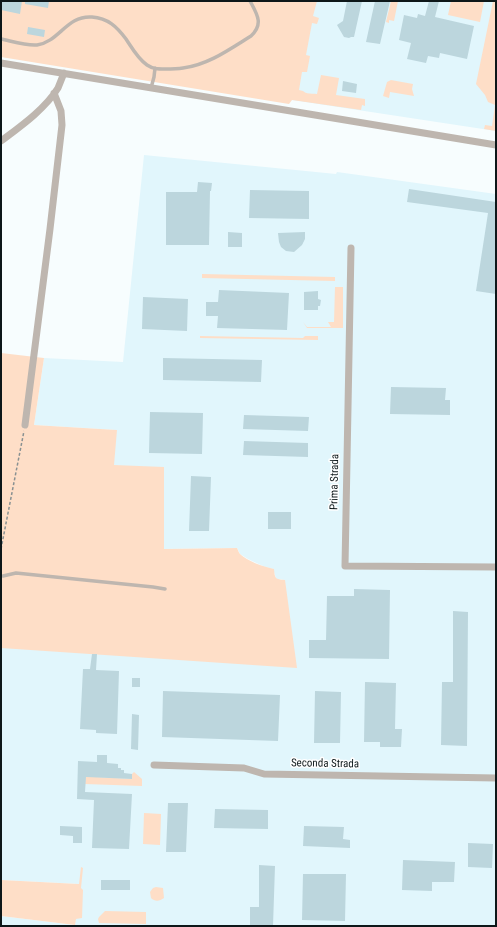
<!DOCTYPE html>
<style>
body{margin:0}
#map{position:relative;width:497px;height:927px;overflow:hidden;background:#f7fdfe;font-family:"Roboto Condensed",sans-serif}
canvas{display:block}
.frame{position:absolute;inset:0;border:2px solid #0d1719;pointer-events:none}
</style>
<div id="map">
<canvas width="497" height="927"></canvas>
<div class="frame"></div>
</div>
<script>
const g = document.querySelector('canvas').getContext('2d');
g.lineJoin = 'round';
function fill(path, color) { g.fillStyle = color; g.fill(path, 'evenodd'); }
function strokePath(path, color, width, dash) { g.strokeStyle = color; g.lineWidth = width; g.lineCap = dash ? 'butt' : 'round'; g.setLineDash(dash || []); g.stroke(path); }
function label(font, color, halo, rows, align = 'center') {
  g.font = font + ' "Roboto Condensed",sans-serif'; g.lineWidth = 3; g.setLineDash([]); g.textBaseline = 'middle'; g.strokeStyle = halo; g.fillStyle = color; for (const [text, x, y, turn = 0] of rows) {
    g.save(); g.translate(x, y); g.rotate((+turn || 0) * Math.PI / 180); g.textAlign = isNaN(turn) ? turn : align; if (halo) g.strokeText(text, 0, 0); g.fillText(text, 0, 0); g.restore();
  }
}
fill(new Path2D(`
 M312,1H496V131L292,100Z
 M144,155L336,174L337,172L496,194V926H1V916L75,925L79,884L1,880V648L285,580L277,579L276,578L273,569L265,567L248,559L240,554L237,548L164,549L113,465L116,430L34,425L44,358L123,362Z`), '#e1f6fc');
fill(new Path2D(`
 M1,1H317L313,16L319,18L317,24L312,23L306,55L310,56L307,72H302L299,90L303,91C307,95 312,93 317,94L321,75L339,78L336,95L365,99V106L362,105L361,110L292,100L289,104L1,57Z
 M391,1H398L394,21L389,20V23L386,22Z
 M451,1H484L480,22L448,15Z
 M493,1H496V131L484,129L485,125L492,126L495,105L488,102L485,95L476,84Z
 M391,80L413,84L412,89L414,96L390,92L389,98L383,96L387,82Z
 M202,274L335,277V281L202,278Z
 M335,287H343V328H307L303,322L307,327H331L328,322H334Z
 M200,336L303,338L305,336H318V340L200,338Z
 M1,353L44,358L34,425L117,430L114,465L164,467V549L237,548C238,550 239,553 240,554C247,561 264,567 274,569C275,579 275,579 285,580L297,668L1,648Z
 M86,770L97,777L132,779V774L134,772L142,779V786L85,784Z
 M144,813L161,814L160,845L143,844Z
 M81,867L83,868L81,888L83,890L82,918L76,919L75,925L1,916V880L79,884Z
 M156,887L163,888L164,898C160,901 155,902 151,898L150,892L153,888Z
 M105,911L146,912V924L99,923L98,919L99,917Z`), '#fedec7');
fill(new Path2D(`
 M1,1H22L20,14L1,10Z
 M25,1H49L48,8L25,4Z
 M347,1H362L354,37H351L349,38L344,37L337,25L343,21Z
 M375,1H390L380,44L366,42Z
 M429,1H439L435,17L474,26L467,59L440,53L439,58L428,56L426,63L407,59L411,43L399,40L404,15L417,18L418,14L425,16Z
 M28,27L45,30L44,37L27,34Z
 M343,81L357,84L356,93L342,91Z
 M198,182L212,183L211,191H210L209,245H166V192H197Z
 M409,189L496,202V294L476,291L488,213L407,202Z
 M250,190L309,191V219L249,218Z
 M228,232L242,233V247H228Z
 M305,232V239L302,245L294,252L286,251L281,247L279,242L278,233Z
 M219,290L289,293L287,330L217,328L218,316H206V302H218Z
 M318,291V299L321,300L320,306H318V310H304V292Z
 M143,297L188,299L187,331L142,329Z
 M163,358L262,360L261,382L163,380Z
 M391,387L446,388L445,400H450V415L390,414Z
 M150,412L203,413L202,454L149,453Z
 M244,415L309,417L308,431L243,429Z
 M244,441L308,443V457L243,455Z
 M191,476L211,477L209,531H189Z
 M268,512H291V529H268Z
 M354,589L390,590L389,659L309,658V640H326L327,596H354Z
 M453,611L468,612L467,746L441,745L442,682H453Z
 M92,654H97L96,670L119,671L117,734L96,733V730L80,729L83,669H90Z
 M132,678H140V687H132Z
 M365,682L396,683L395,729H402L401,747H380V742H364Z
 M163,691L280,695L278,741L162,737Z
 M315,691L341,692L340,743H314Z
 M132,714L139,715L138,750L131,749Z
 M97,755H107V763L118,764V768H121V770H124V773L132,774V779L86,777L85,792L132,794L129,849L92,848L94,800L77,799L78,761L97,762Z
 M168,803H188L186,852H166Z
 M215,809L268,810V829L214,828Z
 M60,826L82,827V843H73V836L60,835Z
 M304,826L344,827L343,839L350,840V848L303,846Z
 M468,843L493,844L492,868L468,867Z
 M403,860L455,862L454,882H432V891L402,890Z
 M259,865L275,866L273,926H250V907H259Z
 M303,874H346L345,921L302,920Z
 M101,880H130V890H101Z`), '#bcd6dd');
strokePath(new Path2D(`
 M1,549L24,431`), '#899192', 1.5, [3, 2]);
strokePath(new Path2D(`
 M1,39C11,41 26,46 37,45C59,42 67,15 92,17C108,18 117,27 126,39C132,48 138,59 147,65C153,69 158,69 165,69C171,69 177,69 183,68C208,65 230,49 251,36C264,24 257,14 250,1
 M151,88L154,77L155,68
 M3,576L16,573L153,587L165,589`), '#beb6af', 3.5);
strokePath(new Path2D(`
 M1,63L496,145
 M1,141C21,126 45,109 58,88C60,83 62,78 64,73
 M351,248L345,566L496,567
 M25,425L50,229L62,125L61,111L54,93
 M154,765L244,768L264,774L496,778`), '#beb6af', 7);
label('11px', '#0d1719', '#fff', [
 ["Prima Strada",335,482,-89],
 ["Seconda Strada",325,764,1]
]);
</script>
